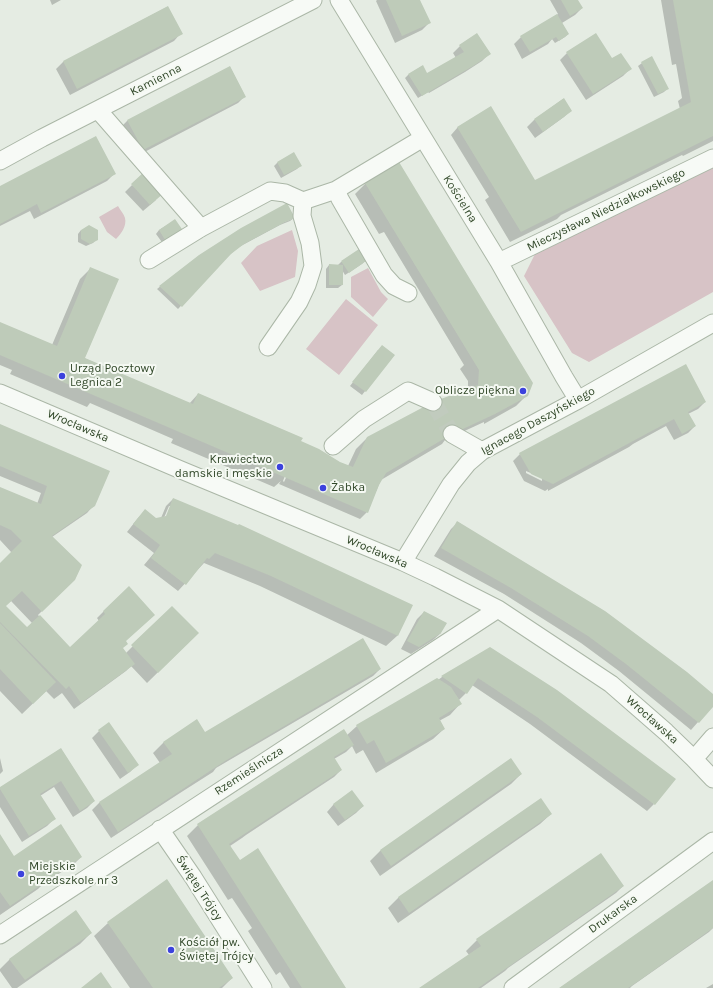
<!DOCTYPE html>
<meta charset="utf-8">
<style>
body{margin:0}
canvas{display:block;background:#e5ece3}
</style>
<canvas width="713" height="988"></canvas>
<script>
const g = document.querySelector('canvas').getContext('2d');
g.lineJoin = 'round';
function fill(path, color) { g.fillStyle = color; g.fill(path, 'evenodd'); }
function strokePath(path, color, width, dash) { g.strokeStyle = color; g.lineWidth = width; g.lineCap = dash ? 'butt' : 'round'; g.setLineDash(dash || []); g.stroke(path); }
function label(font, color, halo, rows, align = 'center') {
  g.font = font + ' Karla,sans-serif'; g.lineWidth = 4; g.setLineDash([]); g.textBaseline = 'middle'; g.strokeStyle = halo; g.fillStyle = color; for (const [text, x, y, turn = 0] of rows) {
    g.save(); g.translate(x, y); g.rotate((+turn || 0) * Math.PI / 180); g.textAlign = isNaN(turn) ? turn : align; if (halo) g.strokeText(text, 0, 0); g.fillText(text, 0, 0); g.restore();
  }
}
fill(new Path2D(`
 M713,165V292L589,362L572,353L524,276L536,252Z
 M118,206C120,210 124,214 125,218C127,226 121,234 116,239L107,232L99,217Z
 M292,230L298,251L295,277L260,291L241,263L257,246Z
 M368,268L381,292L388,299L373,317L351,297V277Z
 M346,299L378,325L339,375L306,349Z`), '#d7c3c6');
fill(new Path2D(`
 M50,0H61L52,5Z
 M377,0H419L429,23L422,30L395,43L376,1Z
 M550,0H577L582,8L575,15L562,23L568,34L565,37L555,43L552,39L548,44L522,59L514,44L521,37L558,14Z
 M661,0H713V141L683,156L682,155L561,215L557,219L510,242L485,200L489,197L451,135L458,127L535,182L680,109L678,101L682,98L676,64L672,65Z
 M167,7L181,33L174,41L70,95L56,69L63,62Z
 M460,46L489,54L482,61L465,72L429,93L428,92L418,98L405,78L408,75L422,66L427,74L456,58L453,53Z
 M567,53L612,59L630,69L623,76L586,100L560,60Z
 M642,63L668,88L664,92L654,97L638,66Z
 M230,67L245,96L238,103L135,157L120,128L127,121Z
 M563,99L571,110L564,117L535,138L527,127L534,120Z
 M294,154L300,166L297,169L281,178L274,166L277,163Z
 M399,163L527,395L516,406L484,424V422L445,440L442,444L381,480L367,512L360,519L279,484L281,481L274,487L171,443L173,439L90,403L87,407L10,374L12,370L0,365V323L52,345L80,279L91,268L84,358L189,404L198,394L300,442L340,463L348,466L356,449L367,438L468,390V381L460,369L464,365L384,232L379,234L355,194L365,184ZM288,468L290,469L284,482L283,481Z
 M114,174L107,181L34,219L30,211L0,226V187Z
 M132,185L156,200L143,211L125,192Z
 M294,218L290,221L280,225L239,247L227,257L178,309L157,289L200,255Z
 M175,220L164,245L156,234L159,230Z
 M81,230L97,239L93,243L86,246L78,242V234Z
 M365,261L362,264L345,275L342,270V285L338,288H326V269L329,265L337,266L341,262Z
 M378,350L393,355L362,395L350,386Z
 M705,402L698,409L688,414L695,426L688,433L674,440L666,426L633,444L629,447L548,491V489L545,491L524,481L513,461L520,454ZM526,471L542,478V481L526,473Z
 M0,426L94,505L87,513L52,537L74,579L38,615L70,648L99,621L97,618L104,611L125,642L122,648L126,653L172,607L198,633L147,683L131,666L126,671L74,709L62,693L54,699L46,691L22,714L0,691V565L12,553L0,540V488L37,504L41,493L0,476ZM11,601L32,623L27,628L5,606Z
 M173,499L411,606L397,636L386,646L260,586L204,563L178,591L144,565L154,553L127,532L138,518L145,511L156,519L161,518L166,506ZM169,506H171L165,521L163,520Z
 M458,522L713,695V705L691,730L619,671L581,643L504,594L434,556L451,529Z
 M424,612L441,633L433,640L411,654L401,649L417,619Z
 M490,648L654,804L647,811L530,724L472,685L466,693L458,701L460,704L450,715L439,721L444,729L433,739L376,773L363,750L356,754L352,746L346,752L334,759L341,770L334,777L246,835L242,838L230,846L239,861L345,988H290L280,972L276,975L248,931L252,928L232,898L228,900L187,836L198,825L347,735L357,726L438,680L442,677Z
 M380,669L373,676L216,768L213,772L180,793L111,838L92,810L99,803L160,763L153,753L164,742L205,733Z
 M99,731L137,765L130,772L120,779L92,738Z
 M61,749L94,801L87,808L73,817L54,787L40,796L54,819L47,826L22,842L0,807V788Z
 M0,758L3,771L0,774Z
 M511,759L521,774L511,784L380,876L370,861L380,851Z
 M334,804L363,806L356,813L338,826L327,812Z
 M551,814L540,824L398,923L388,908L399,897Z
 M0,836L14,858L81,857L74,864L43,884L38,889L0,915Z
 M713,881V928L709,932L632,986L630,988H560Z
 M623,886L616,893L508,968L505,971L481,988H421L469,955L466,951L477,940Z
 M108,923L232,978L222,988H130L94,936Z
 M91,933L80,944L17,988H12L0,971V969L10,959Z
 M713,984V988H706Z`), '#0003');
fill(new Path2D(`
 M386,0H420L431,23L402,36Z
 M561,0H578L583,8L570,16Z
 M673,0H713V136L521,232L457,127L491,106L535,180L691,102Z
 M168,6L183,34L77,89L63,61Z
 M557,14L569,34L559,41L556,37L530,52L520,36Z
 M477,33L491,54L473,66L422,96L408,74L423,65L427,73L464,52L459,45Z
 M596,33L612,58L621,53L632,69L593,94L566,52Z
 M652,56L669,89L658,94L641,62Z
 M230,66L246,97L143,150L127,120Z
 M564,98L572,111L543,132L534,119Z
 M96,136L116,174L41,213L37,204L0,224V186Z
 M294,152L302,166L284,175L277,162Z
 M399,162L533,383L528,396L495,414L452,434L386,473L379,485L368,513L0,355V322L57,346L90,267L119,279L85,358L193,404L198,393L303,438L301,441L319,449L340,462L353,467L367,437L433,402L478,385L479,370L365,183Z
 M145,171L164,193L150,205L131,184Z
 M287,203L295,218L285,222L244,244L231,254L182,307L159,286L199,255L241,228Z
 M175,219L184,232L167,243L159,230Z
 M89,225L98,230V240L90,244L81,239V230Z
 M359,249L366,261L349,273L341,261Z
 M329,264L343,265V285H329Z
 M382,345L395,355L366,392L352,382Z
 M686,364L706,402L688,412L696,426L682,434L674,419L553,484L531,474L519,453Z
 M0,424L110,471L95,506L52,536L82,565L75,580L42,612L22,591L6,606L27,627L40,615L70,647L105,614L103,611L129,586L155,615L126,641L128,644L123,648L135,664L81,703L69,686L66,689L0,622V563L22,541L11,530L0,525V487L41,504L47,486L0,466Z
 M173,498L238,525L239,524L413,605L398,636L271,576L215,553L209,559L207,558L186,585L151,558L160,545L133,524L145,509L156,518L166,516Z
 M457,521L605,611L687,672L713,694V707L699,723L626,664L588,636L511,588L441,548Z
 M172,606L199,633L158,673L131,645Z
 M424,611L447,623L441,633L419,647L407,641Z
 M0,623L56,682L33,704L0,669Z
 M363,638L381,669L225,761L118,832L99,802L172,754L163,742L197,719L205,732Z
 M490,647L557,690L676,779L655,805L537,717L478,678L467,694L441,676Z
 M437,678L451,687L462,704L439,718L445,729L386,763L374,740L367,744L356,725Z
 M109,722L139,765L128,773L98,730Z
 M344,729L354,745L334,757L342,770L229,844L240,860L258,848L346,988H302L197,824Z
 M61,748L95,801L80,811L61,781L40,794L56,819L29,836L0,789V787Z
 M511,758L522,774L391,866L380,850Z
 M352,790L364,806L345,820L333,804Z
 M541,798L552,814L409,913L398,897Z
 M61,824L82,857L10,906L0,892V834L14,856Z
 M601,853L624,886L478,988H419L481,946L476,939Z
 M167,879L233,978L219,988H153L107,922Z
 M713,880V928L640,980L628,988H559Z
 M76,910L92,933L25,980L9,959Z
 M101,972L112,988H81Z`), '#becbb9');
strokePath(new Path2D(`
 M433,402L452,434`), '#c1cbbe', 17, [17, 8]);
const street = new Path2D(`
 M339,0L499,262L564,377L578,400
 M98,110L201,228
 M0,161L42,138L313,0
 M336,190L340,199L384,275L394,286L408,293
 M149,260L201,228L270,191L285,193L303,201
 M499,262L713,158
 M268,347L299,302L307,285L313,266L310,243L302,216L303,201L336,190L423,138
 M0,393L181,470L403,562L435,577L498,609L611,684L666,732L694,759L713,779
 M452,434L482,451
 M333,446L364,419L408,391L433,402
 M403,562L451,484L468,463L482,451L578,400L713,323
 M694,759L713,737
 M160,829L193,877L263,988
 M0,935L498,609
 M513,988L713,841`);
strokePath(street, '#abb7a7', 19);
strokePath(street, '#f7faf6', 17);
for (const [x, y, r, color] of [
 [62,376,4,"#3c42dd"],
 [523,391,4,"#3c42dd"],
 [280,467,4,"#3c42dd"],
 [323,488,4,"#3c42dd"],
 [21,874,4,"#3c42dd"],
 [171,950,4,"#3c42dd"]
]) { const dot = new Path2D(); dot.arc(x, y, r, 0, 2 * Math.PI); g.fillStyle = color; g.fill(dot); strokePath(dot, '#f5f9f3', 1.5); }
label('12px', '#304728', '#f5f9f3', [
 ["Kamienna",156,80,-27],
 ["Kościelna",460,199,58],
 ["Mieczysława Niedziałkowskiego",606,210,-26],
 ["Ignacego Daszyńskiego",538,421,-29],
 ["Wrocławska",78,426,23],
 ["Wrocławska",377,552,23],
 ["Wrocławska",652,720,42],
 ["Rzemieślnicza",249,771,-33],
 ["Świętej Trójcy",199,888,57],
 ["Drukarska",613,914,-36]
]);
label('12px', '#304728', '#f5f9f3', [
 ["Urząd Pocztowy",70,369],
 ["Legnica 2",70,383],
 ["Oblicze piękna",515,391,"right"],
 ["Krawiectwo",272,460,"right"],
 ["damskie i męskie",272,474,"right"],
 ["Żabka",331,488],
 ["Miejskie",29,867],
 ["Przedszkole nr 3",29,881],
 ["Kościół pw.",179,943],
 ["Świętej Trójcy",179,957]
], 'left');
</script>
